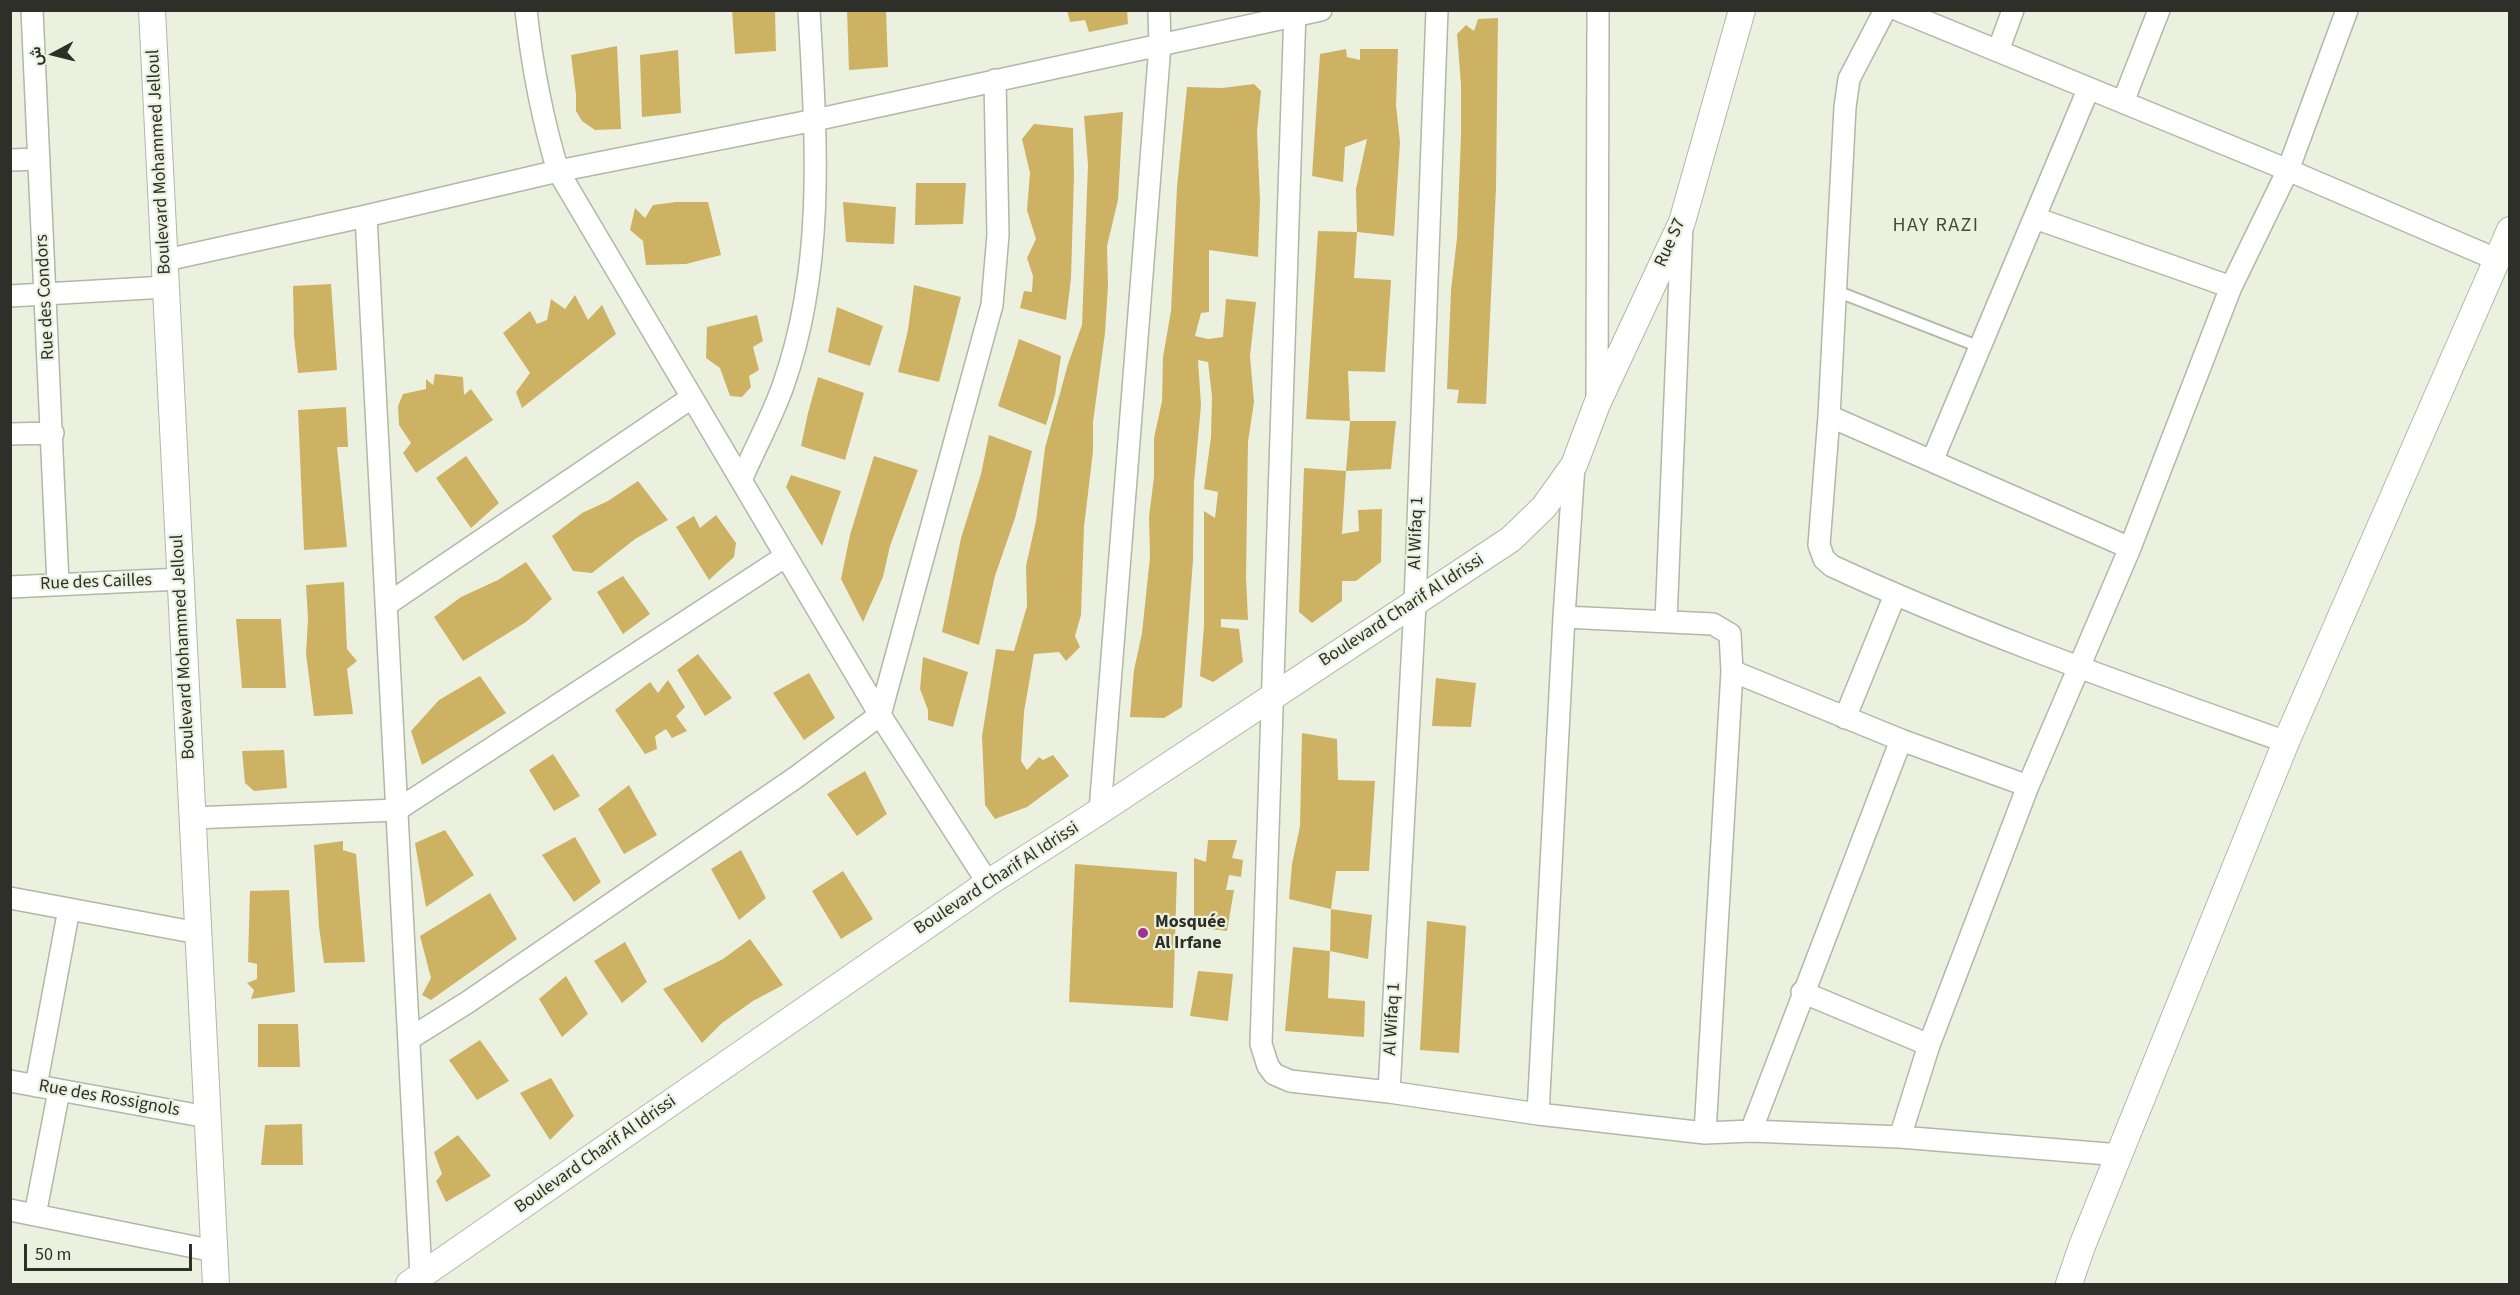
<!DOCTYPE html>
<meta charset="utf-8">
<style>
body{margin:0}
#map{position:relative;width:2520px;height:1295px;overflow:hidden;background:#ecf1df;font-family:"Source Sans 3",Vazirmatn,sans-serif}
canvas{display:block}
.frame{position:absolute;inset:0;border:12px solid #2d2f28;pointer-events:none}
.north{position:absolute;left:24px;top:24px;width:60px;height:60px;-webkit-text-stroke:4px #ecf1df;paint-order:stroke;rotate:263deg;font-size:16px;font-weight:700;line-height:24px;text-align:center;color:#2d2f28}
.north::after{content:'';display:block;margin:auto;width:21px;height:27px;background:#2d2f28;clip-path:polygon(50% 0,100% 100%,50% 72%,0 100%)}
.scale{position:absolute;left:24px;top:1244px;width:168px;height:27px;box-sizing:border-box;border:3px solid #2d2f28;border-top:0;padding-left:8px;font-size:18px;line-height:21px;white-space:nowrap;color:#2d2f28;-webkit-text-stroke:4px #ecf1df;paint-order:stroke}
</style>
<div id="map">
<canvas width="2520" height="1295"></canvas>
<div class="frame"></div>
<div class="north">ش</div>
<div class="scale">50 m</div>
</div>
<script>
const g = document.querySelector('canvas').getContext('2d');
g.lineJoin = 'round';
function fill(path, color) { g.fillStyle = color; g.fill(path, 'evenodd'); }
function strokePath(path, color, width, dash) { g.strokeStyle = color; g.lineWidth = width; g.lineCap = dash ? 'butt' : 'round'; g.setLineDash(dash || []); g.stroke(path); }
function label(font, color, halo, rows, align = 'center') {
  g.font = font + ' "Source Sans 3",sans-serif'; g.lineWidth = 4.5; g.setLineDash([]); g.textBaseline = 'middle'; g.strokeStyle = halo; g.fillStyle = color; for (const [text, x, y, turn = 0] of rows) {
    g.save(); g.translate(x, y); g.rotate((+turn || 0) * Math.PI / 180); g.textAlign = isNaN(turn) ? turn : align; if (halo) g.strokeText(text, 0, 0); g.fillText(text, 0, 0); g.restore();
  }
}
fill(new Path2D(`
 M732,10H775L776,51L735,54Z
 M847,10H886L888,67L849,70Z
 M1067,10H1127L1128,24L1089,32L1085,20L1070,22Z
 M1498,18L1496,188L1486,404L1457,403L1459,390L1447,389L1451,290L1457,238L1461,135V84L1457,34L1466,25L1474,31L1478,19Z
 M617,46L621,129L595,130L582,121L576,111V94L571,55Z
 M1346,49L1347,57L1360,60V49H1398L1396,105L1400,142L1394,236L1357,232L1356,189L1367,139L1345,147L1343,182L1312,176L1320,54Z
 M678,50L681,113L642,117L640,55Z
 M1254,84L1261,91L1257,132L1260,200L1258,257L1209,250V312L1201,313L1195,336L1208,339L1223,337L1226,299L1256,302L1250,356L1254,402L1248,442L1246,577L1248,620L1221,619V627L1239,629L1243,662L1213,682L1200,676L1204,626V511L1215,518L1218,492L1204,489L1211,437L1212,396L1208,362L1198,360L1201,405L1194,483L1193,560L1182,707L1164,718L1130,717L1134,670L1142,633L1150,557L1149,517L1154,477V438L1162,401L1163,357L1171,311L1177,187L1187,87L1222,88Z
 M1123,112L1118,200L1107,246L1108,285L1105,333L1093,422V451L1084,527L1081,615L1075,636L1080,647L1066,661L1059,652L1034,654L1024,712L1021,761L1027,770L1039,757L1043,760L1053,755L1069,776L1027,807L995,819L985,805L982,736L996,649L1014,651L1027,606L1026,566L1036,521L1045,448L1068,364L1082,325L1088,165L1084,116Z
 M1034,124L1073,128L1074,176L1071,278L1066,320L1020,308L1024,291L1032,292L1033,276L1027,258L1036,239L1027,210L1030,173L1022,139Z
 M916,183H966L963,224L915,225Z
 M676,202H708L721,255L686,264L646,265L643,241L630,230L635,208L645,218L653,205Z
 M843,202L896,207L894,244L846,242Z
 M1318,231L1357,232L1354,278L1391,280L1385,372L1348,371L1350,421L1306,419Z
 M331,284L337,370L298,373L294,337L293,286Z
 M914,285L961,297L939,382L898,372L908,330Z
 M575,295L588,320L602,305L616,334L522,408L516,392L530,373L503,333L530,311L537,324L547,320L551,299L565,309Z
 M837,307L883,326L870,366L828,352Z
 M757,315L763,341L753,347L759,370L749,376L751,387L742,397L730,396L720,368L706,358L707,327Z
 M1019,339L1061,356L1055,395L1046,425L998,406Z
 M435,374L463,377L464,395L471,389L493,420L416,473L403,453L411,443L399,425L398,406L403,394L426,389V379L433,385Z
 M818,377L864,393L845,460L801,446L808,413Z
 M346,407L348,447H337L347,547L304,550L298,410Z
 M1350,421H1396L1391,469L1346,471Z
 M989,435L1032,451L1015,518L995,576L979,645L942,632L961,538L981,474Z
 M466,456L499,503L471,528L436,478Z
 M874,456L918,470L890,546L883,577L863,622L841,579L850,535Z
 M1304,468L1346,471L1342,534L1359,531L1358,510L1382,509L1381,562L1356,581H1342V601L1312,623L1299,612Z
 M791,475L841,491L822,546L786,487Z
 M638,481L668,520L635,539L592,573L573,571L552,536L582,513L608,501Z
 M716,515L736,543L734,557L709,580L676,527L694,516L700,528Z
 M526,562L552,599L526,622L463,661L434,617L461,597L498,580Z
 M623,576L650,614L623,634L597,592Z
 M344,582L347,649L357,661L347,669L353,714L314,716L306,654L308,619L306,585Z
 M236,619H281L286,688H242Z
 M698,654L732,698L705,716L677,670Z
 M923,657L968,672L953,727L928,720V710L920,689Z
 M809,673L835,718L804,740L773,693Z
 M480,676L506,713L422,765L411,731L439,700Z
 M1436,678L1476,683L1471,727L1432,726Z
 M668,680L685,707L676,716L687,731L672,738L666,729L655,736L657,749L645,754L615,710L650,682L658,693Z
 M1302,733L1337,739L1338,780L1375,781L1369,871H1336L1331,909L1372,915L1368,959L1330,951L1331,909L1289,899L1292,864L1300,826Z
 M284,750L287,788L254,791L245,783L242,751Z
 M553,754L580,796L554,811L529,770Z
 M865,771L887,814L857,836L827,794Z
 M629,785L657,835L624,854L598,809Z
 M445,830L474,875L426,907L415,843Z
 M575,837L601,882L574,902L542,855Z
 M1208,840H1237L1232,858L1243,860L1241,877L1229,875L1226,890H1234L1227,931L1194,927V858L1206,862Z
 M343,841V850L356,854L365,962L324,963L319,927L314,845Z
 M741,850L766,898L739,920L711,869Z
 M1075,864L1177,872L1173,1008L1069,1002Z
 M843,871L873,919L841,939L812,891Z
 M289,890L295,992L251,999L254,990L247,983L257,979V964L248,962L250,891Z
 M490,893L517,939L431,1000L422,995L431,978L420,936Z
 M1427,921L1466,926L1459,1053L1420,1050Z
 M750,939L783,985L753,1001L722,1023L702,1043L663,989L723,959Z
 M625,942L647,982L622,1003L594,961Z
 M1293,947L1330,951L1328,998L1365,1001L1364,1037L1285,1031Z
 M1198,971L1233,974L1228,1021L1190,1016Z
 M566,976L588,1014L562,1037L539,999Z
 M258,1024H298L300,1067H258Z
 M480,1040L509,1081L477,1100L449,1060Z
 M551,1078L574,1116L550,1140L520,1093Z
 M302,1124L303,1165H261L265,1125Z
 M458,1135L491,1176L446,1202L436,1181L442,1174L434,1152Z`), '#cdb264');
const service = new Path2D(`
 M1836,291L1980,347`);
const minor = new Path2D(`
 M32,10L58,584
 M526,10C532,65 542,118 558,171L880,715L988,883
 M1295,10L1261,1044L1268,1066L1274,1074L1290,1081L1389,1092L1538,1114L1705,1133L1751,1131L1900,1137L2120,1155
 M1885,10L1849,79L1845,107L1829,416L1819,545L1824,559L1832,566C1979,634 2133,687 2286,742
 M1898,10L2288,170L2498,260
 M1998,51L2013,10
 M2123,102L2159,10
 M10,160L39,159
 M366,216L421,1276
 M2035,218L2231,287
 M166,260L366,216L558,171L815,120L1321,10
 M10,296L166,287
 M1597,400L1598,10
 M1829,416L2130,548
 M10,434L53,433
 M1932,461L2088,90
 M742,478C755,448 772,417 783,386C826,265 816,136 809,10
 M10,587L181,579
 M386,605L691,398
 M1564,617L1713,624L1730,634L1732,671L1705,1133
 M1666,621L1682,225
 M1732,671L1901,740L2028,786
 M1845,718L1895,595
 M1100,811L1160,45L1159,10
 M192,818L397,810L786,556
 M10,898L198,933
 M1802,992L1929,1045
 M409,1039L468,1002L795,778L880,715L992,305L998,235L995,80
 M10,1081L207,1117
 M36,1086L69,909
 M1389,1092L1415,604L1437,10
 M1538,1114L1564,617L1574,465
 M1751,1131L1901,740
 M1900,1137L1929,1045L2028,786L2130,548L2231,287L2288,170L2347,10
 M10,1210L214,1251
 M35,1215L59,1091`);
const tertiary = new Path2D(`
 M152,10L216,1284
 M409,1284L988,883L1100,811L1511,539L1544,507L1574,465L1597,404L1682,222L1742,10
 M2069,1284L2082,1246L2286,742L2510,230`);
strokePath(service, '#b2b7a6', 14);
strokePath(minor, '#b2b7a6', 24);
strokePath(tertiary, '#b2b7a6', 28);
strokePath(service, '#fff', 10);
strokePath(minor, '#fff', 21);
strokePath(tertiary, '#fff', 26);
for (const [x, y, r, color] of [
 [1143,933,6,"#9f3190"]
]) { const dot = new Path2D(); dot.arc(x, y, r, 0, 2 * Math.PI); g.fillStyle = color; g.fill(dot); strokePath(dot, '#ecf1df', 2); }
label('18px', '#2d2f28', '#ecf1df', [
 ["Boulevard Mohammed Jelloul",160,162,-93],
 ["Rue S7",1671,243,-66],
 ["Rue des Condors",46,297,-93],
 ["Al Wifaq 1",1417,533,-88],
 ["Rue des Cailles",96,583,-2],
 ["Boulevard Charif Al Idrissi",1402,611,-33],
 ["Boulevard Mohammed Jelloul",184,647,-93],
 ["Boulevard Charif Al Idrissi",997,879,-33],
 ["Al Wifaq 1",1393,1019,-87],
 ["Rue des Rossignols",109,1099,10],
 ["Boulevard Charif Al Idrissi",596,1155,-35]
]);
label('bold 18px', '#2d2f28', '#ecf1df', [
 ["Mosquée",1155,923],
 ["Al Irfane",1155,944]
], 'left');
g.letterSpacing = '1.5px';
label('20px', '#454a3b', '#ecf1df', [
 ["HAY RAZI",1936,227]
]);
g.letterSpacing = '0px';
</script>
